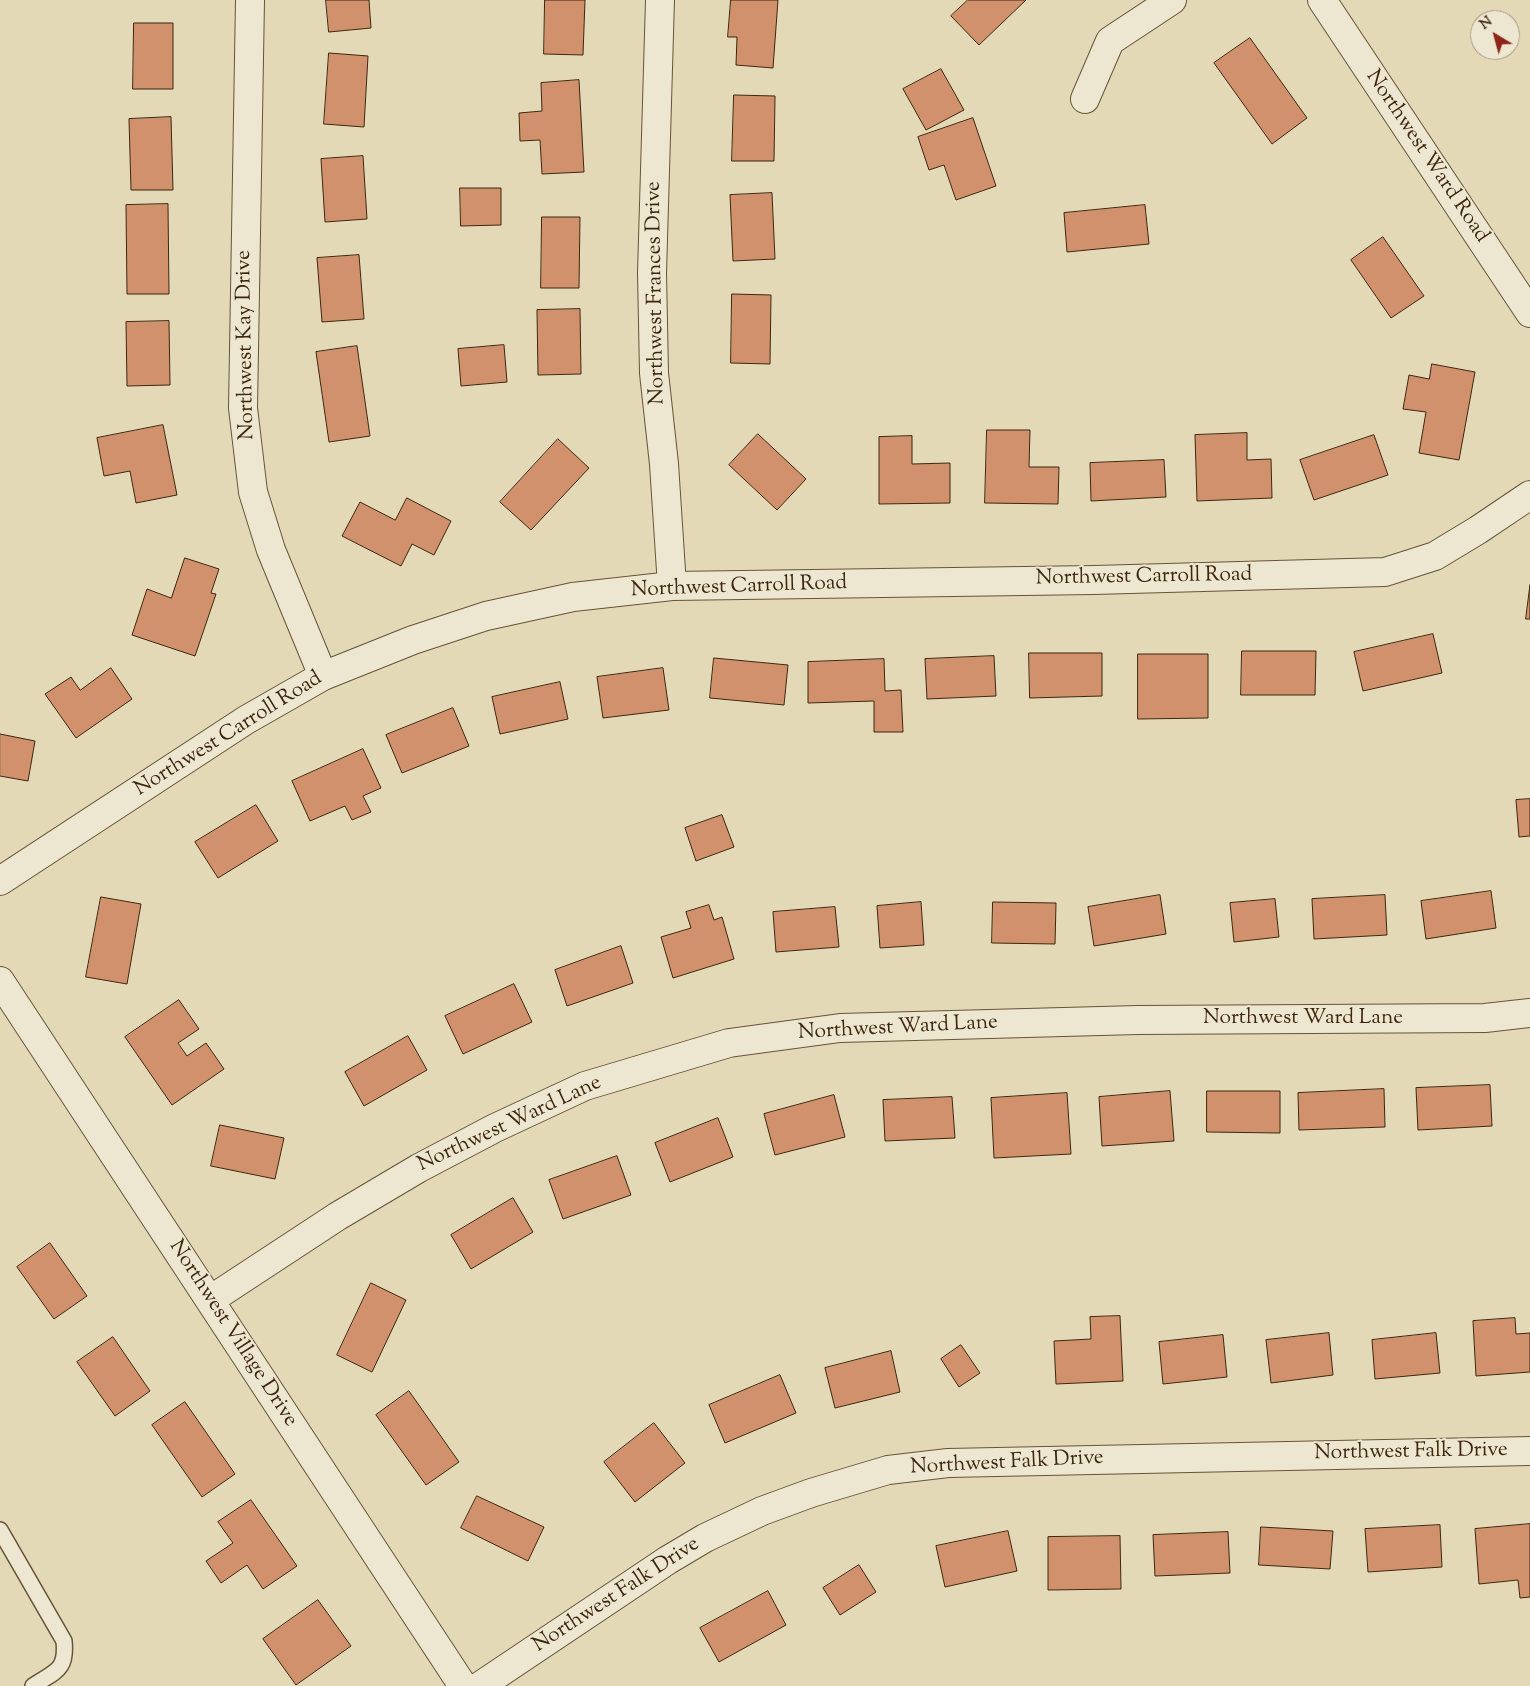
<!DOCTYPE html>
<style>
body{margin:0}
#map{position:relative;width:1530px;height:1686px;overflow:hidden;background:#e3d9b7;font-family:"Sorts Mill Goudy",serif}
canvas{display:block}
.north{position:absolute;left:1470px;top:10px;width:50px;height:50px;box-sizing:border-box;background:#ede6d0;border:1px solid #a79a82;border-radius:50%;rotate:323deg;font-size:14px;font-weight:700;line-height:20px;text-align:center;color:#3d270e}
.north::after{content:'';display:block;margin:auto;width:18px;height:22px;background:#8f2418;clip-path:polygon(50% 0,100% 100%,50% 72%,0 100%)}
</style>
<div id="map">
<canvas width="1530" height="1686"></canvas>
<div class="north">N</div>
</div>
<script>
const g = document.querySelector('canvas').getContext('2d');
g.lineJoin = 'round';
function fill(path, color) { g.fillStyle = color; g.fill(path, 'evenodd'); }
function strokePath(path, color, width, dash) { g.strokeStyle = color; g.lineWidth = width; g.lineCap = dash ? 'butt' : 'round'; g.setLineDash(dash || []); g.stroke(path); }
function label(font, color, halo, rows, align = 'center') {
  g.font = font + ' "Sorts Mill Goudy",serif'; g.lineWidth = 4; g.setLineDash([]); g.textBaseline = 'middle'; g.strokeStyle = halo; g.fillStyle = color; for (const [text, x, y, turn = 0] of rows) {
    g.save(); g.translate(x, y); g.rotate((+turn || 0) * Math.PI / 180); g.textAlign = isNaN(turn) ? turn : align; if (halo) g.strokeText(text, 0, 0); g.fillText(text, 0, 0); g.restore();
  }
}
const building = new Path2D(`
 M326,0H369L371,28L329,32Z
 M545,0H585L583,55L544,54Z
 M731,0H778L773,68L736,65L737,37H728Z
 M968,0H1026L979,45L951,16Z
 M134,23H173V89H133Z
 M1250,38L1307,118L1272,144L1214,63Z
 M329,53L368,56L364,127L324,124Z
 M941,69L964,110L926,130L903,89Z
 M579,80L584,172L542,174L540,140L520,141L519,113L542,111L541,83Z
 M734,95L775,96L774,161H732Z
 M171,117L173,190H131L129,119Z
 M973,118L996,186L956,200L944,165L929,170L918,137Z
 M363,156L367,219L325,222L321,159Z
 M460,188H501V225L461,226Z
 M772,193L775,259L733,261L730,195Z
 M168,204L169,294H127L126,205Z
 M1145,205L1149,244L1067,252L1064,213Z
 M542,217H580L579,288H541Z
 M1383,237L1424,296L1391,318L1351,260Z
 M359,255L364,319L322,322L317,258Z
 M732,294L771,295L770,364L731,363Z
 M580,309L581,374L538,375L537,310Z
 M169,321L170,385L127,386L126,322Z
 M504,345L507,382L461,386L458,349Z
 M357,346L370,436L329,442L316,352Z
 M1432,364L1475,372L1459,460L1419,453L1426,412L1403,409L1409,375L1429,379Z
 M163,425L177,495L136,503L130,471L104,476L97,438Z
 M987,430H1030L1029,467H1059L1058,504L985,503Z
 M1247,433V460L1271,459L1272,498L1197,501L1195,435Z
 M758,434L806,479L777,510L729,465Z
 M1374,435L1388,475L1314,500L1300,460Z
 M912,436V464L950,463V503L879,504V437Z
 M558,439L589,468L531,530L500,502Z
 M1164,460L1166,497L1091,501L1090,463Z
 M407,498L451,521L434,555L412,544L401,566L342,536L360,502L395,520Z
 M185,558L219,569L211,593L216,594L195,656L132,635L147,589L171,598Z
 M1530,585V619H1526Z
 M1433,634L1442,673L1363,691L1354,652Z
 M1242,651H1316L1315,695H1241Z
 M1029,653H1102V696L1030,698Z
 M1138,654H1208V718L1138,719Z
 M994,656L996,696L927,699L925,659Z
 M714,658L788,665L784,705L710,698Z
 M884,659L885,691L901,690L903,732H874V701L808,703V662Z
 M111,668L132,699L76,738L45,694L71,677L80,690Z
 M663,668L669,710L603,718L597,677Z
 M560,682L568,719L500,734L492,697Z
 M453,708L469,746L402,773L386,735Z
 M0,734L35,741L28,781L0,776Z
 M363,749L381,788L363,796L371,812L352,820L345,806L310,821L292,781Z
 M1530,799V836L1519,837L1516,800Z
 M256,805L278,841L218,878L195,842Z
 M722,815L734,847L696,861L685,828Z
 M1491,891L1496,928L1426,939L1421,901Z
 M1160,895L1166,934L1094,946L1088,907Z
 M1385,895L1387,935L1314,939L1312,899Z
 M101,897L141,904L127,984L86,977Z
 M1275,899L1279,937L1234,942L1230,903Z
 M921,902L924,945L880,948L877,906Z
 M993,902L1056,903L1055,944L992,943Z
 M709,905L714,920L722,917L734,959L673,978L661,937L691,928L686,912Z
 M835,907L839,947L776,952L773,912Z
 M621,946L633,983L567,1006L555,970Z
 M514,984L532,1022L463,1054L445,1016Z
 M179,1000L199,1029L178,1043L187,1056L206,1043L224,1069L172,1105L125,1037Z
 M408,1036L427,1070L364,1106L345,1072Z
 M1490,1085L1492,1126L1418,1130L1416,1088Z
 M1384,1089L1385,1127L1299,1130L1298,1093Z
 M1170,1091L1174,1141L1102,1146L1099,1097Z
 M1207,1091H1280V1133L1207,1132Z
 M1067,1093L1071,1154L994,1158L991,1098Z
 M834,1095L845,1137L775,1155L764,1114Z
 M952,1097L955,1138L885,1141L883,1100Z
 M718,1118L733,1157L670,1182L655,1143Z
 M220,1125L284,1138L275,1179L211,1166Z
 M617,1156L631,1195L563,1219L549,1180Z
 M513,1198L533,1232L471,1269L451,1235Z
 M50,1243L87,1296L54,1319L17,1267Z
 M371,1283L406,1300L372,1372L337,1355Z
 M1120,1316L1123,1381L1056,1384L1054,1341L1091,1339L1090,1317Z
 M1515,1318L1516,1334L1530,1333V1372L1476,1376L1473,1321Z
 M1329,1333L1333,1375L1271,1383L1266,1340Z
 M1436,1333L1440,1373L1375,1379L1372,1340Z
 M1223,1335L1227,1377L1163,1384L1159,1342Z
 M113,1337L150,1391L115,1416L77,1362Z
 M961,1345L980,1373L959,1387L941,1359Z
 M891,1351L900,1392L835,1408L825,1368Z
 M780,1375L796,1413L725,1443L709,1405Z
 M409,1391L459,1462L426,1485L376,1415Z
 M185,1402L235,1474L202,1497L152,1425Z
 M654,1423L685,1463L635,1502L604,1462Z
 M477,1496L544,1527L528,1561L461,1528Z
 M251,1500L297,1566L263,1589L247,1565L221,1583L206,1561L233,1543L218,1522Z
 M1530,1524V1597L1520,1598L1518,1580L1479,1584L1475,1529Z
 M1440,1525L1442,1567L1368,1572L1365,1529Z
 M1261,1527L1333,1531L1330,1569L1259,1565Z
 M1008,1531L1017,1571L945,1587L936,1546Z
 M1228,1532L1230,1573L1155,1576L1153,1535Z
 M1120,1536L1121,1589L1048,1590V1537Z
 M859,1565L876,1592L840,1615L823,1588Z
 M768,1591L786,1625L719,1662L700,1628Z
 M318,1600L351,1646L296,1685L263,1639Z`);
fill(building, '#d1916c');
strokePath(building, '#3d270e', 1);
const lane = new Path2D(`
 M0,1530L64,1641C67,1671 55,1671 33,1686`);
const street = new Path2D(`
 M250,0L243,408L253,492L271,550L323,676
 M660,0L652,273L654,373L664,464L672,586
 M1322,0L1530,313
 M1085,99L1110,41L1172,0
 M0,881L246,720L323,676L413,640L486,616L573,597L672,586L1094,580L1385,572L1435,556L1478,530L1530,495
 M0,981L463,1686
 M210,1300L338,1216L419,1168L495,1128L585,1086L729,1043L840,1028L1138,1020L1485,1018L1530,1013
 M480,1686L668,1560L705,1538L762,1511L811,1493L888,1470L948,1463L1530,1451`);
strokePath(lane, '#665438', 18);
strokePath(street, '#665438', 30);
strokePath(lane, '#ede6d0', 15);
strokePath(street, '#ede6d0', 28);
label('21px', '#3d270e', '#ede6d0', [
 ["Northwest Ward Road",1426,157,56],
 ["Northwest Frances Drive",657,293,-91],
 ["Northwest Kay Drive",247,345,-91],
 ["Northwest Carroll Road",1144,578,-1],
 ["Northwest Carroll Road",739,588,-2],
 ["Northwest Carroll Road",229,735,-32],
 ["Northwest Ward Lane",1303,1019],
 ["Northwest Ward Lane",898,1029,-3],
 ["Northwest Ward Lane",510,1125,-25],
 ["Northwest Village Drive",232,1334,57],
 ["Northwest Falk Drive",1411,1453,-1],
 ["Northwest Falk Drive",1007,1464,-3],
 ["Northwest Falk Drive",617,1596,-33]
]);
</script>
